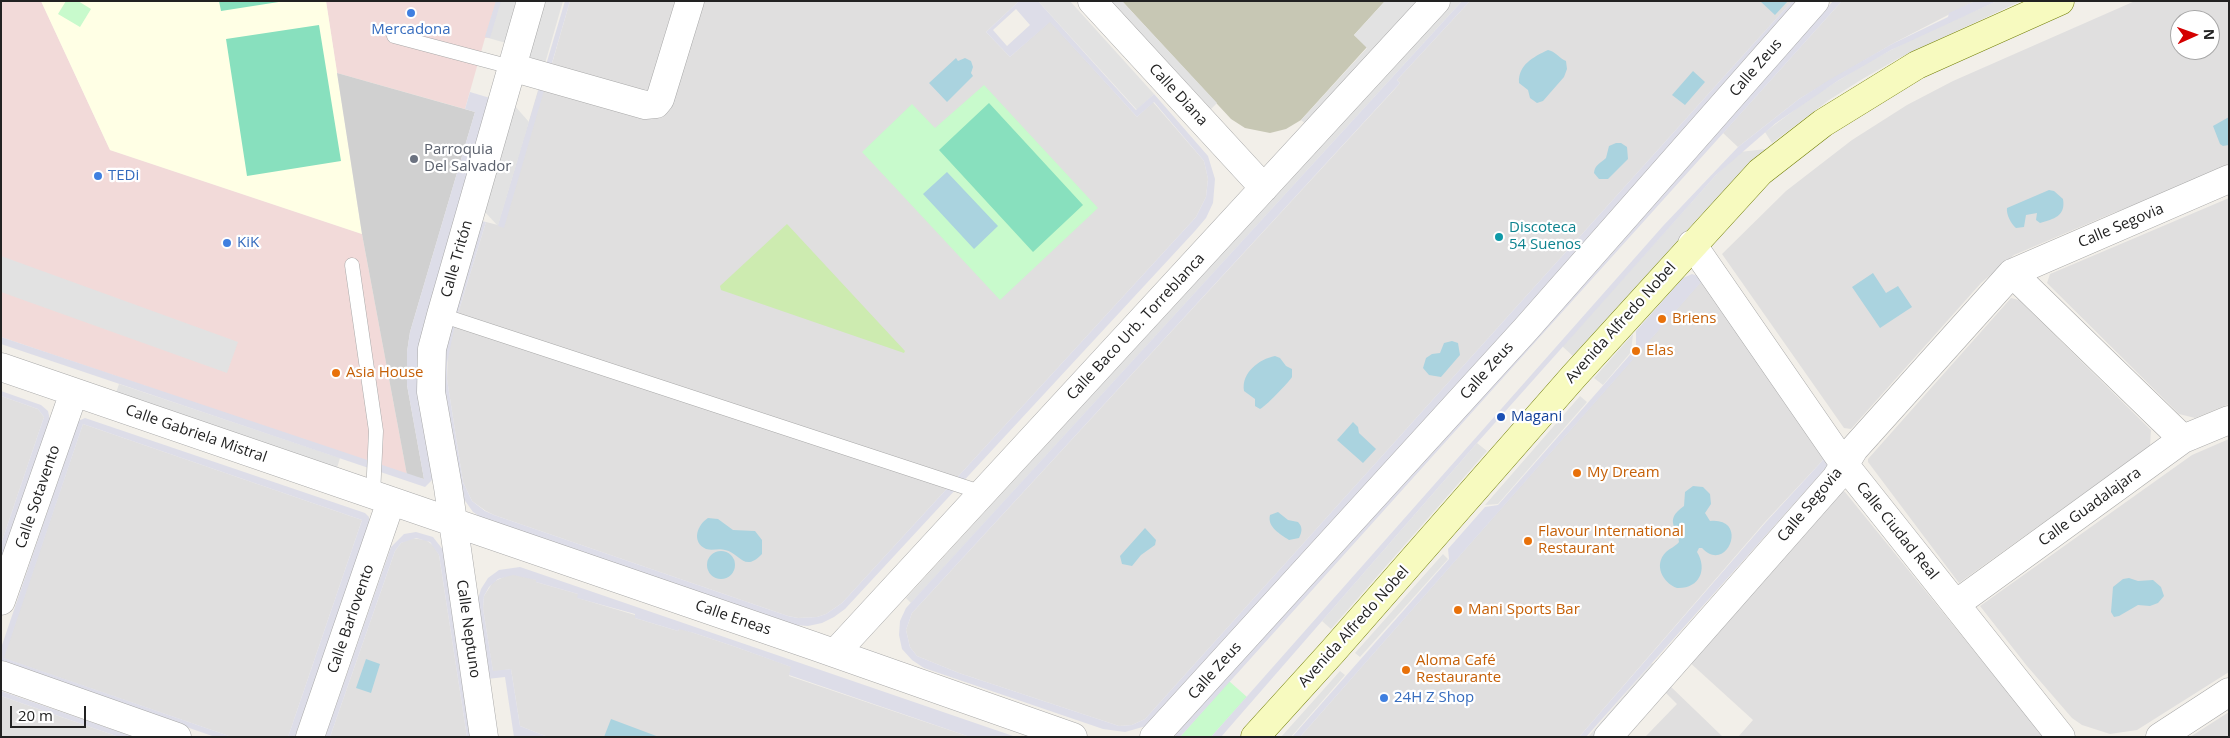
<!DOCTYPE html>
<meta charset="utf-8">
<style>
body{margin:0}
#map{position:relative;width:2230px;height:738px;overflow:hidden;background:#f2efe9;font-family:"Open Sans",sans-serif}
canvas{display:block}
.frame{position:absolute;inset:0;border:2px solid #222;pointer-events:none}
.north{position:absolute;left:2170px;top:10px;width:50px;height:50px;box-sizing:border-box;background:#fff;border:1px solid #a7a7a7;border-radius:50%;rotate:88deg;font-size:14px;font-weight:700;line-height:20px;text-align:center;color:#222}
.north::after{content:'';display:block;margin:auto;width:18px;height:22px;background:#d40000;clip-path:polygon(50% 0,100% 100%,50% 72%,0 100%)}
.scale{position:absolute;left:10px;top:706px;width:76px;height:22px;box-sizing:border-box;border:2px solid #222;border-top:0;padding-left:6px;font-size:15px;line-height:18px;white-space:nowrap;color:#222;-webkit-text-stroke:4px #fff;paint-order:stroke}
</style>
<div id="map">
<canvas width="2230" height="738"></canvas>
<div class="frame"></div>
<div class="north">N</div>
<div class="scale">20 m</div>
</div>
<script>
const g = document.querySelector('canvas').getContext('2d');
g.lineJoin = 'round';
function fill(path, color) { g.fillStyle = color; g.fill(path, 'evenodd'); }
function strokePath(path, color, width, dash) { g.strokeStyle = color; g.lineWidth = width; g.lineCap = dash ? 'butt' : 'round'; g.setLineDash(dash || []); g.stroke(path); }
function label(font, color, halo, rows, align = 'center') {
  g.font = font + ' "Open Sans",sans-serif'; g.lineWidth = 4.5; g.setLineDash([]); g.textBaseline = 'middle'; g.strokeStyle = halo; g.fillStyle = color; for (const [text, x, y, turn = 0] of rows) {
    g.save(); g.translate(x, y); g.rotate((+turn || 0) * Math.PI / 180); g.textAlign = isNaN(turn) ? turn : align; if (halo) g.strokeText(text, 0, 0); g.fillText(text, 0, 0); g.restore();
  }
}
fill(new Path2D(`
 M570,1H1019L986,32L1010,57L1050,21L1137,117L1153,102L1204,161L1208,179L1206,197L1196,217L842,603L826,614L817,617L798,618L788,616L494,515L486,511L472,501L463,482L447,379L448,346L486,222L498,225L539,87L545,88Z
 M1470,1H1792L1145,719L1132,725L1119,726L959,673L917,656L910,647L906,630L912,613L1393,91L1400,83L1397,80Z
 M1842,1H1975L1892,44L1799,99L1738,147L1723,133Z
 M2135,1H2229V164L2166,193L2113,213L2014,255L1981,283L1851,429L1844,428L1722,254L1786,191L1852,140L1907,105L1953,81ZM2180,20H2210V50H2180Z
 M2229,198V404L2195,418L2179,414L2047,283L2050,274Z
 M1703,279L1825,452L1823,460L1765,522L1579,737H1300Z
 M2011,298L2019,300L2151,430L2150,446L1959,583L1868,462V459Z
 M1,396L38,409L44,417L1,544Z
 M83,424L362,520L288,737H232L3,658Z
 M2229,439V672L2137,730L2110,734L2082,725L2072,718L2027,666L1980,606L2192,455Z
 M1841,490L1845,492L2044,737H1738L1753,720L1687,660Z
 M411,538L426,540L434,546L439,555L467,737H330L395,551L401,543Z
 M508,575H519L537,580L536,582L578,594V598L635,615V618L678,631L679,628L733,646L792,667L789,676L970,737H548L520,726L511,669L493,672L483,608L484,596L493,582Z
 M1668,684L1723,737H1645L1677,704L1662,689Z
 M1,696L119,737H1Z
 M2229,712V737H2190Z`), '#e0dfdf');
fill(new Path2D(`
 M1,1H41L110,150L362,234L407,475L1,337Z
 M326,1H518L490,38H485L465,109L337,73Z`), '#f2dad9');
fill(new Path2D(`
 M41,1H326L362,234L110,150Z`), '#ffffe5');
fill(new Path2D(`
 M337,73L475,112L410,332L407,352V385L424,479L407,475L362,234Z`), '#d0d0d0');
fill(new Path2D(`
 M1122,1H1385L1354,35L1367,47L1301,120L1286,129L1270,133L1245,128L1231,119Z`), '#c7c7b4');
fill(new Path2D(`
 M787,224L905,351L904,353L721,290L720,286Z`), '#cdebb0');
fill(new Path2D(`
 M66,1H78L91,9L80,27L58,14Z
 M984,85L1098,208L1000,300L862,152L912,104L935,128Z
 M1229,681L1247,697L1211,737H1180Z`), '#c8facc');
fill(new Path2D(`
 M219,1H285L221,11Z
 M319,25L341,161L247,176L226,39Z
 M989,103L1083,205L1033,252L939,150Z`), '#88e0be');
fill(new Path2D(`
 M496,1H518L506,43L485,37Z
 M545,1H563L544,67L528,62Z
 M1038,1H1070L1154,94L1137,110Z
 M1110,1H1122L1217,103L1211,109Z
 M1385,1H1420L1307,125L1301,120L1367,48L1354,35Z
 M1452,1H1462L911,603L906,598Z
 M1997,1H2021L1901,57L1864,78L1829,100L1772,143L1765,132L1812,97L1868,62L1920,35Z
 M514,105L529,122L498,226L483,210Z
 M1766,149L1698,218L1574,357L1562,346L1716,175L1740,152Z
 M1,256L238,342L227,373L1,292Z
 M1633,334L1631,352L1603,385L1594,378Z
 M119,384L340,458L337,468L116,393Z
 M1580,396L1587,402L1498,504L1485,505Z
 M1477,443L1487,451L1331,629L1322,621Z
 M1443,554L1448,559L1360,657L1355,653Z
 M1652,663L1658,668L1598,737H1588Z
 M1340,671L1345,675L1291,737H1281Z`), '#e2e2e2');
fill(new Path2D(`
 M496,1H501L490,38L485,37Z
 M565,1H570L504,228L498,226Z
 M1019,1H1038L1136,110L1154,94L1208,156L1215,179L1213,203L1206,218L1195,231L845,609L834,617L822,623L808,626L794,625L482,518L473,512L461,495L442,386V353L482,221L486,222L456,320L447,363V379L463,482L472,501L485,511L494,515L788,616L798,618L817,617L826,614L842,603L1196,217L1206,197L1208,179L1204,161L1154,102L1137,117L1050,22L1010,57L986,32ZM1016,9L1030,25L1007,46L993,30Z
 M1462,1H1470L1397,80L1400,83L912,613L906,630L910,647L917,656L959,673L1119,726L1132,725L1145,719L1792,1H1802L1584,245L1146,726L1125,732L1103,729L924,668L912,660L902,649L899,635L900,621L906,608Z
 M1833,1H1842L1180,737H1175L1178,729Z
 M1975,1H1997L1891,50L1839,80L1776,123L1716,175L1477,443L1221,737H1211L1663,226L1738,147L1799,99L1829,80L1892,44L1948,17L1949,13Z
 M470,92L490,98L422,340L434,478L425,487L1,344V337L424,479L407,385V352L410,332L475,112L465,109Z
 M1692,274L1706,279L1832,455V461L1586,737H1579L1766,522L1823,460L1825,452L1703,280L1300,737H1292L1449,559L1448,549L1485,507L1498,505L1636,348V331L1683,278Z
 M1,391L41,405L48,411L50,420L1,561V544L44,417L38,409L1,396Z
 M85,418L365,513L369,517V525L295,737H288L362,520L83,424L4,658L232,737H215L1,662V648L77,425L78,421Z
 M416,532L433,537L444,551L473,737H467L439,555L430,542L416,538L401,543L395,551L330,737H325L391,547L404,534Z
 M520,567L1016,737H970L789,675L791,667L733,646L694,633L679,629L678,631L635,618V614L577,598L578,594L536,582V580L513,575L498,579L489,587L484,596L483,608L493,671L511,669L520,726L548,737H514L505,677L487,679L477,602L481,589L488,578L499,570Z
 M1,691L134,737H119L1,696Z`), '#dddde8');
fill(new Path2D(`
 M1760,1H1788L1775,15Z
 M1548,50C1555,51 1559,58 1566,61L1567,69L1564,77L1543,101L1537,103L1530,98L1528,90L1519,83C1518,65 1533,57 1548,50Z
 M956,58L958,61L965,58L971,61L973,67L971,73L973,76L947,102L929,83Z
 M1693,71L1705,82L1685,105L1672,95Z
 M2229,117V145L2223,146L2220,144L2213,126Z
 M1616,143H1621L1627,147L1628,159L1608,179H1599L1594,173C1595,164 1600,164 1606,158L1609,146Z
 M947,172L998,226L974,249L923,194Z
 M2049,190L2054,191L2063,199C2066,216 2054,219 2040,223L2036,220L2037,213L2026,215L2024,227L2016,228C2011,224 2006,214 2007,208Z
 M1873,273L1886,293L1898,286L1912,307L1880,328L1852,287Z
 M1452,341L1458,343L1460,355L1441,377L1429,375L1423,368L1426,358L1432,354L1440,353L1444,343Z
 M1275,356L1280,358L1286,366L1292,369V377C1289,382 1264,408 1260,409L1255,406V399L1244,391C1241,373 1259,359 1275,356Z
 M1353,422L1358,427L1359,433L1376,449L1363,463L1337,440Z
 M1693,486L1703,487L1710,494L1711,504L1705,513L1710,521C1750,517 1727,575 1702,548H1699L1697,552C1708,570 1699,589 1677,588C1663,583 1653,565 1666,552C1670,548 1675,547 1679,542C1678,527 1663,521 1684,506L1685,492Z
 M1278,512L1288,520L1298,522C1303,527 1302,532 1299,538L1289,540C1280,534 1267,527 1270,515Z
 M708,518L718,519L733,530L755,531L762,540V554C744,573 740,553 725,550C719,548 713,551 706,549C691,542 697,525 708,518Z
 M1145,528L1156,540L1155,545L1141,555L1132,566L1122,564L1120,556Z
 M707 565a14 14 0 1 1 28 0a14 14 0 1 1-28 0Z
 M2129,578L2138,581L2153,580L2161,587L2164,596L2158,603L2150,606L2138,605L2119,616L2114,617L2111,612L2113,587L2123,579Z
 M366,659L380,664L371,693L356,688Z
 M611,719L659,737H604Z`), '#aad3df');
const lane = new Path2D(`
 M394,36L511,67
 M352,265L376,431L373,495
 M441,315L983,493`);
const street = new Path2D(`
 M1092,1L1264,188
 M511,67L645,105L656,104L660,99L690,1
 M1692,244L1844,464L2061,737
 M2012,273L2183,439
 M1,367L814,646L1073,737
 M1,601L74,392
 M1956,604L2183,439L2229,420
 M835,653L1436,1
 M1,675L177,737
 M310,737L391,501
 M484,737L448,487L431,392L432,349L441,315L531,1
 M1154,737L1526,329L1815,1
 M1608,737L1836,478L1854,449L2012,273L2229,179
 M2160,737L2229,692`);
const secondary = new Path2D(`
 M1255,737L1333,651L1574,376L1760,172L1823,123L1917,65L2060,1`);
strokePath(lane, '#a9a9a9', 15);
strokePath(street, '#a9a9a9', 29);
strokePath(secondary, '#707d05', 29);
strokePath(lane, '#fff', 14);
strokePath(street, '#fff', 28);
strokePath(secondary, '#f7fabf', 28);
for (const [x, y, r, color] of [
 [411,13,5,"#3f7fe0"],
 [414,159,5,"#6b7280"],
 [98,176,5,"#3f7fe0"],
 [1499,237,5,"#0f9aa8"],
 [227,243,5,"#3f7fe0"],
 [1662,319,5,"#e8710a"],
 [1636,351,5,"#e8710a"],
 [336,373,5,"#e8710a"],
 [1501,417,5,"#1a4fb4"],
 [1577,473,5,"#e8710a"],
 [1528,541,5,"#e8710a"],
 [1458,610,5,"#e8710a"],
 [1406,670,5,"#e8710a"],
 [1384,698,5,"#3f7fe0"]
]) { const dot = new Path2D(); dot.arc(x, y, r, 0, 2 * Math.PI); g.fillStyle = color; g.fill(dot); strokePath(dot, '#fff', 2); }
label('15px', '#366cbe', '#fff', [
 ["Mercadona",411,30,"center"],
 ["TEDi",108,176],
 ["KiK",237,243],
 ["24H Z Shop",1394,698]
], 'left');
label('15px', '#222', '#fff', [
 ["Calle Zeus",1756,68,-49],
 ["Calle Diana",1178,95,47],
 ["Calle Segovia",2121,226,-23],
 ["Calle Tritón",457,259,-74],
 ["Avenida Alfredo Nobel",1621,323,-48],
 ["Calle Baco Urb. Torreblanca",1136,327,-47],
 ["Calle Zeus",1487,371,-48],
 ["Calle Gabriela Mistral",196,434,19],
 ["Calle Sotavento",38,497,-71],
 ["Calle Segovia",1810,505,-50],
 ["Calle Guadalajara",2090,507,-36],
 ["Calle Ciudad Real",1897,531,51],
 ["Calle Eneas",733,618,19],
 ["Calle Barlovento",351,619,-71],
 ["Avenida Alfredo Nobel",1354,627,-48],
 ["Calle Neptuno",468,629,82],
 ["Calle Zeus",1215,671,-48]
]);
label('15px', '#5b616d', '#fff', [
 ["Parroquia",424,150],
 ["Del Salvador",424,167]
], 'left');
label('15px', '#0d838f', '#fff', [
 ["Discoteca",1509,228],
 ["54 Suenos",1509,245]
], 'left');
label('15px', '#c56008', '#fff', [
 ["Briens",1672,319],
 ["Elas",1646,351],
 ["Asia House",346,373],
 ["My Dream",1587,473],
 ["Flavour International",1538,532],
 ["Restaurant",1538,549],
 ["Mani Sports Bar",1468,610],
 ["Aloma Café",1416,661],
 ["Restaurante",1416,678]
], 'left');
label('15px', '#164399', '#fff', [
 ["Magani",1511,417]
], 'left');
</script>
